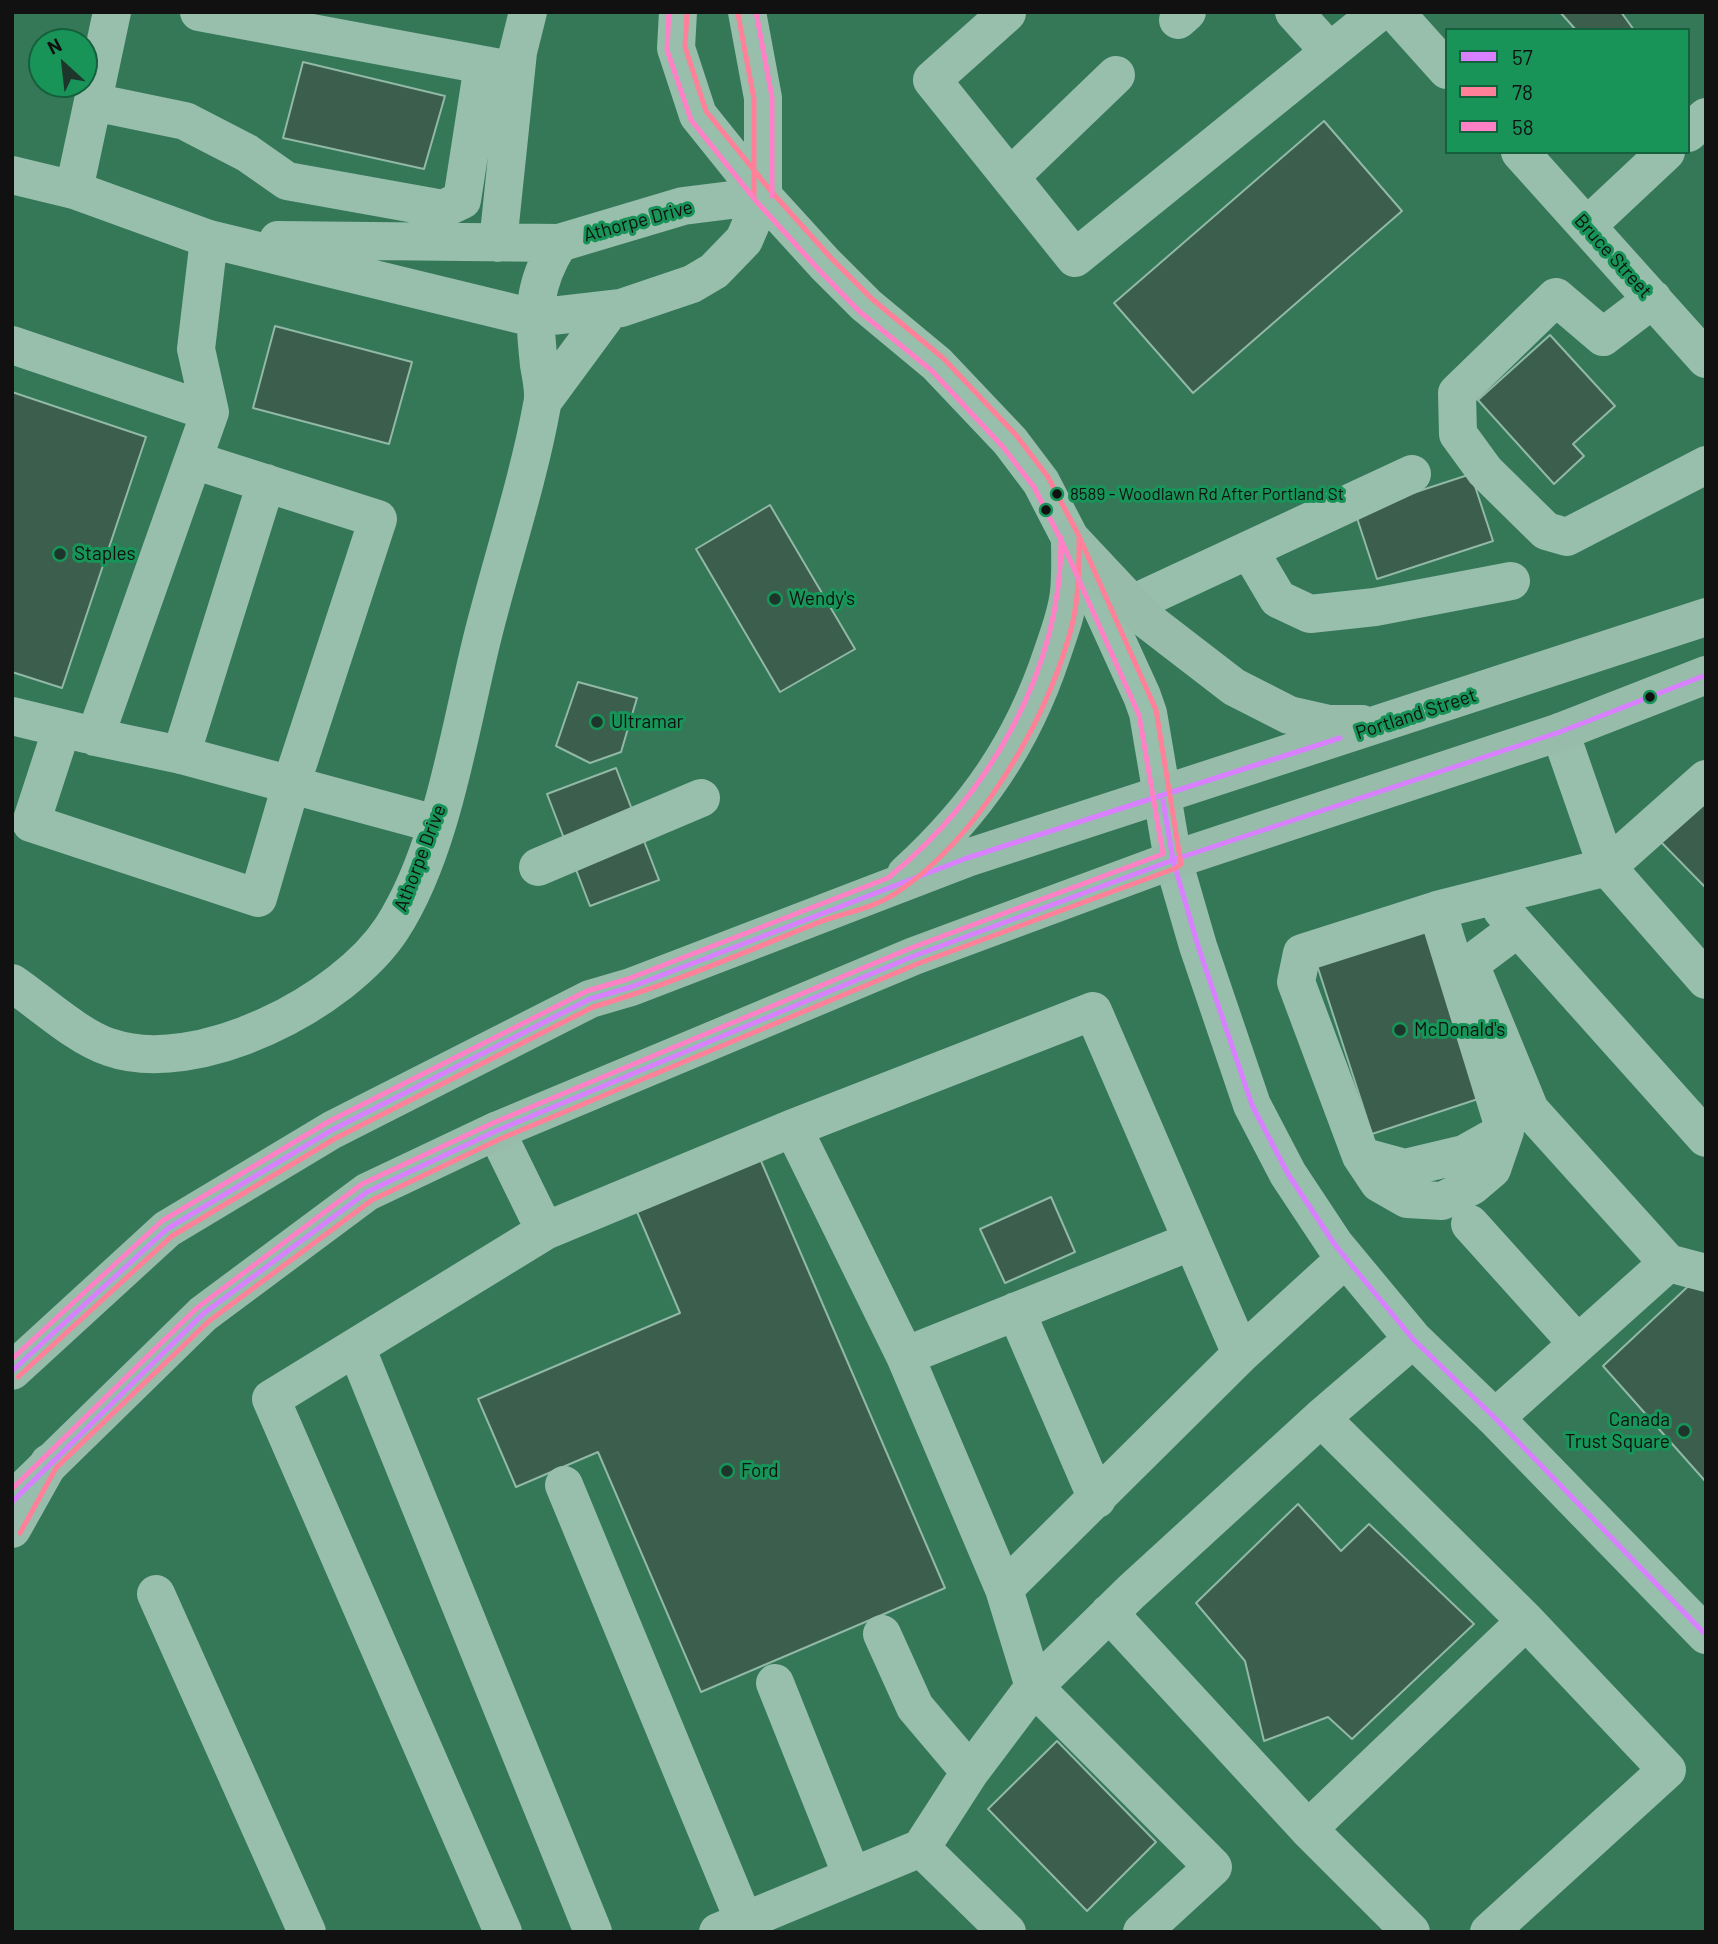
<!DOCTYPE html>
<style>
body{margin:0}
#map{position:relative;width:1718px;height:1944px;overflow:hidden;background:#347858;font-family:Barlow,sans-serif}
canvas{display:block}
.frame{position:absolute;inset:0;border:14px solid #111;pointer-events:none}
.legend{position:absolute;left:1445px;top:28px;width:245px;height:126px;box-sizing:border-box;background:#189459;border:2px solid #15603c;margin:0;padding:9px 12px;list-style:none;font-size:21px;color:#111}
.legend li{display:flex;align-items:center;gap:14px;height:35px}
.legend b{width:35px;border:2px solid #15603c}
.north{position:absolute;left:28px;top:28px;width:70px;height:70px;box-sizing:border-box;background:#189459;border:2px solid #15603c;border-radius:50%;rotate:333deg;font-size:19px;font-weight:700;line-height:28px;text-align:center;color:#111}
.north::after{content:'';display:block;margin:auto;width:24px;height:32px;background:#1d352a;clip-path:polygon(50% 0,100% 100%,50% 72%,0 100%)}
</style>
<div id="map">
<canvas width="1718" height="1944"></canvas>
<div class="frame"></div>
<ul class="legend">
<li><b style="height:9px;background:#d880ff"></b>57</li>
<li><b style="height:9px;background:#ff8098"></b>78</li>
<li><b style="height:9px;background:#ff80c5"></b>58</li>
</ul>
<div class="north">N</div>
</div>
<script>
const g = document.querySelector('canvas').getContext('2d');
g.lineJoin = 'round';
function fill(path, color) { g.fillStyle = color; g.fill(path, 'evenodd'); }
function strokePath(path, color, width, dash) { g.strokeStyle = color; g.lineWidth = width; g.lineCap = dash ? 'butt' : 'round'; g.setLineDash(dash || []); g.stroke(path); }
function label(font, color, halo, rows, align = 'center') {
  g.font = font + ' Barlow,sans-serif'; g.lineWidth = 6; g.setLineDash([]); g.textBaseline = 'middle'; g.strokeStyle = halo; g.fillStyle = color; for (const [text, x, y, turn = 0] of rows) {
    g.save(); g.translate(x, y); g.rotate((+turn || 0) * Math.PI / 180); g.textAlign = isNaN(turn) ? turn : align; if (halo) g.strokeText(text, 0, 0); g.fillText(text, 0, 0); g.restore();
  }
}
const building = new Path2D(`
 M1560,12H1621L1634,30H1576Z
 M303,62L445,96L424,169L283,138Z
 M1324,121L1402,211L1193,393L1114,303Z
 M275,326L412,362L389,444L253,408Z
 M1550,335L1615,406L1573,444L1584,456L1554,484L1478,400Z
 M12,392L146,437L62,688L12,672Z
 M1471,474L1493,541L1377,579L1355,512Z
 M770,505L855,649L780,692L696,549Z
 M578,682L637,698L621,752L590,763L556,746Z
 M616,768L659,880L590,906L547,794Z
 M1706,797V888L1661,842Z
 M1428,925L1484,1097L1372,1134L1316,962Z
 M758,1154L945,1588L701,1692L598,1452L516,1487L478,1399L680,1313L635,1207Z
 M1051,1197L1075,1252L1005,1283L980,1229Z
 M1697,1278L1706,1287V1482L1603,1366Z
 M1298,1504L1341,1551L1369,1524L1474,1624L1352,1739L1328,1717L1264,1741L1245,1661L1196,1603Z
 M1057,1741L1156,1842L1087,1911L988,1809Z`);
fill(building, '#3b5e4d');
strokePath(building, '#92b8a6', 2);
strokePath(new Path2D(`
 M199,12L516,71
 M678,12L676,48L698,115L763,196L825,264L866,305L937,364L1010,441L1041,482L1070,538L1142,696L1148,713L1173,860L1198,946L1252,1105L1288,1174L1335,1245L1413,1339L1495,1418L1706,1635
 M1294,12L1330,52
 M1395,12L1447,70
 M1007,13L932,80L1075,258L1379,12
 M1178,20L1187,12
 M93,102L185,121L247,153L287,181L443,209L462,200L483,65
 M1688,133L1706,117
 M1520,152L1706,359
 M12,175L74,190L209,239L534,318L621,308L692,284L714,271L744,240L763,196V98L747,12
 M1010,177L1116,75
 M74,190L112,12
 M1587,226L1666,152
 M209,239L196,349L210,412L95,737L181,755L436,824
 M278,240L559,243L683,206L763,196
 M498,243L518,52L528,12
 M1653,299L1603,337L1556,297L1457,393L1458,434L1485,471L1546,531L1567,537L1706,465
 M12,345L210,412
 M543,401L610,310
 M1249,550L1278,599L1310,614L1375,607L1511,581
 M1130,605L1412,474
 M12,716L86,734
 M62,728L31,823L258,898L291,785L378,519L193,460
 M1560,732L1607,867L1706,980
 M181,755L266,483
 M538,867L701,798
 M1437,910L1505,1131L1492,1169L1472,1186L1442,1201L1407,1199L1379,1183L1361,1156L1296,982L1302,953L1437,910L1607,867L1706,779
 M1502,910L1706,1138
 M1518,928L1470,964L1530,1110L1668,1263
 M12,983C40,1002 78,1037 109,1047C197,1078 344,1002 392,928C443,849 460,726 483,635C502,559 528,482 542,405C545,393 541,377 539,365C534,315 531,287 559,243
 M793,1128L905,1356L1004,1589
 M496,1131L545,1231
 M1361,1156L1405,1168L1464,1154L1505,1131
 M1470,1224L1578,1344
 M1016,1311L1097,1499
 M356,1347L593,1932
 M905,1356L1192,1241
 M1321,1418L1526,1621L1667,1770L1489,1932
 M1495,1418L1668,1263L1706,1273
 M564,1485L744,1921
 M156,1594L307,1932
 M1109,1613L1308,1829L1526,1621
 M882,1634L915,1707L970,1772
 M775,1683L852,1876
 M1308,1829L1411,1932
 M921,1848L970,1772L1034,1687L1131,1592L1321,1418L1413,1339
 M503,1932L271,1399L545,1231L793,1128L1093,1011L1241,1354L1346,1258
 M718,1932L921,1848L1007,1932
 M1142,1932L1213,1867L1034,1687L1004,1589L1241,1354`), '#98beac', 38);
strokePath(new Path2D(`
 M1070,538L1147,620L1234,687L1289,715L1329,724H1362
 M906,874C976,810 1022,744 1052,654C1059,633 1067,613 1069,592C1071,574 1070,555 1070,538
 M12,1371L167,1229L332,1130L590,999L631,987L967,858L1706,617
 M26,1487L203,1314L367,1192L496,1131L914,956L1173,860L1560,732L1706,675`), '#97bcaa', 38);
strokePath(new Path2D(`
 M12,1368L21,1362
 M12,1529L49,1463`), '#99bdac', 38);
strokePath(new Path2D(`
 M1163,801L1173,860L1198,946L1252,1105L1288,1174L1335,1245L1413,1339L1495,1418L1706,1635
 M12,1371L167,1229L332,1130L590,999L631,987L967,858L1340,738
 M12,1502L203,1314L367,1192L496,1131L914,956L1173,860L1560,732L1706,675`), '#d880ff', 5);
strokePath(new Path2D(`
 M738,14L754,99V196
 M18,1377L172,1236L336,1138L593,1007C669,985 743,953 817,923C843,913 872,909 896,893C978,839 1044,725 1070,633C1079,601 1079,570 1079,538
 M20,1533L56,1468L209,1321L372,1200L500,1139L917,964L1176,868L1181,864L1156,710L1078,534L1048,477L1016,435L943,358L872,299L831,258L770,190L706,111L685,47L687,12`), '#ff8098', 5);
strokePath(new Path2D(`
 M756,12L772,97V196
 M12,1359L162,1221L328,1122L587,991L628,979L888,878C989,796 1062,670 1061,538
 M12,1489L197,1308L362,1184L493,1123L911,948L1163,854L1139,715L1062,542L1034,487L1003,447L931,370L860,312L819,270L756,201L691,120L667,50L669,12`), '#ff80c5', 5);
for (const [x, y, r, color] of [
 [1057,494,6,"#111"],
 [1046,510,6,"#111"],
 [60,554,7,"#1d352a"],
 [775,599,7,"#1d352a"],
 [1650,697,6,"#111"],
 [597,722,7,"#1d352a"],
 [1400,1030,7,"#1d352a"],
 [1684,1431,7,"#1d352a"],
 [727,1471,7,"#1d352a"]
]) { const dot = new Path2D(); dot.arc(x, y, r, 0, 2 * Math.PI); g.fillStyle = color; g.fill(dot); strokePath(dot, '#189459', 2.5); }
label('17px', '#111', '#189459', [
 ["8589 - Woodlawn Rd After Portland St",1070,494]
], 'left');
label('19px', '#111', '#189459', [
 ["Athorpe Drive",638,221,-15],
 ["Bruce Street",1613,256,48],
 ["Portland Street",1416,714,-18],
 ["Athorpe Drive",420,858,-69]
]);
label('19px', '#111', '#189459', [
 ["Staples",74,554],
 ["Wendy's",789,599],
 ["Ultramar",611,722],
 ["McDonald's",1414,1030],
 ["Canada",1670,1420,"right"],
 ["Trust Square",1670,1442,"right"],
 ["Ford",741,1471]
], 'left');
</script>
